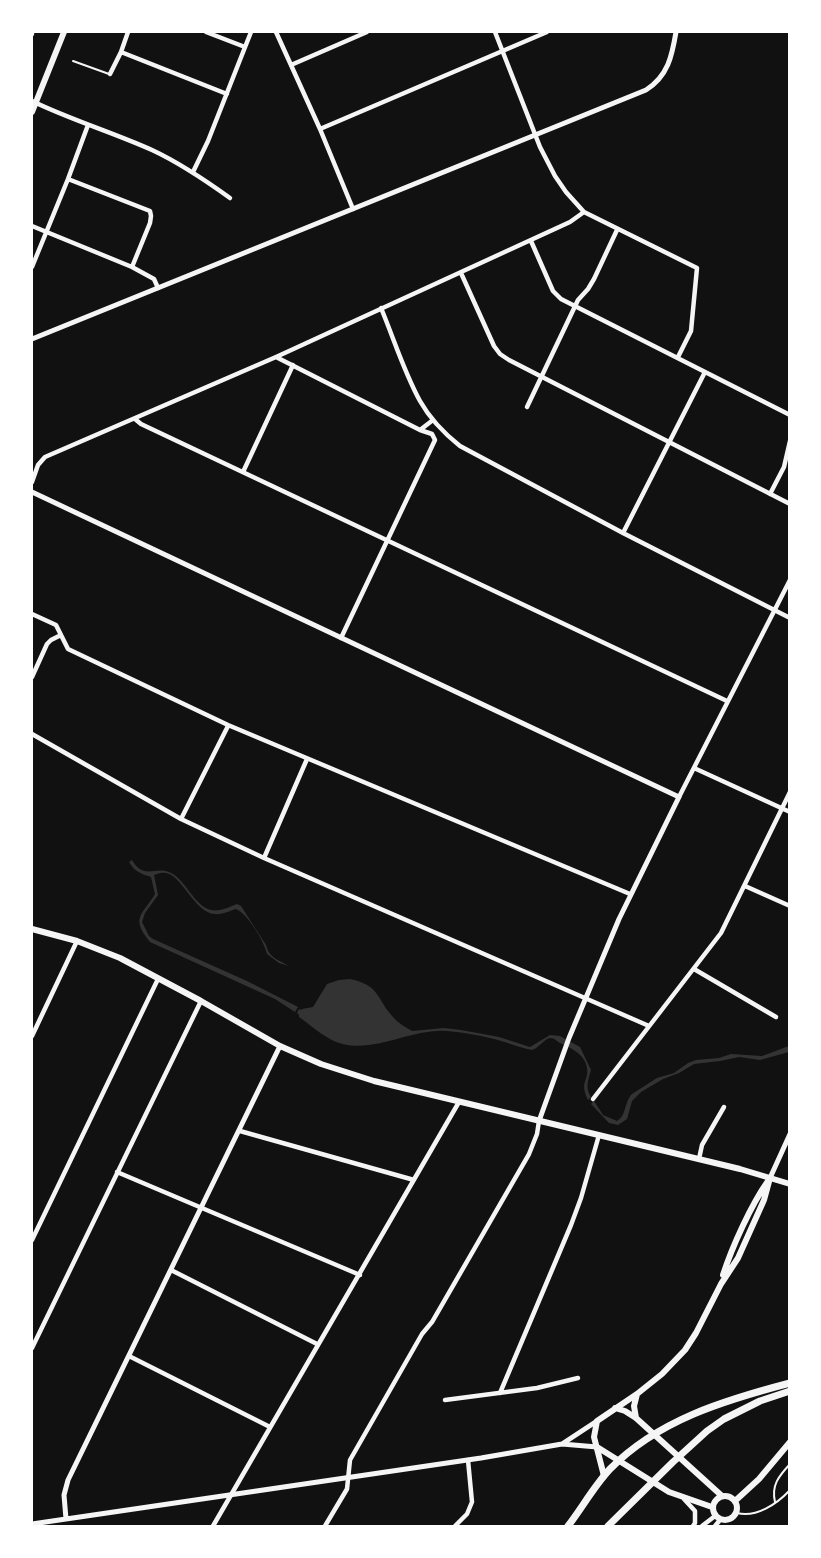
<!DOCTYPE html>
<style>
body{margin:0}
#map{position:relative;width:821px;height:1558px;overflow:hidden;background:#111;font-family:"PT Sans Narrow",sans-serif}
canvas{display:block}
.frame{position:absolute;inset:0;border:33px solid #fff;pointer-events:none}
</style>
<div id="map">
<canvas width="821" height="1558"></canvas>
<div class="frame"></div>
</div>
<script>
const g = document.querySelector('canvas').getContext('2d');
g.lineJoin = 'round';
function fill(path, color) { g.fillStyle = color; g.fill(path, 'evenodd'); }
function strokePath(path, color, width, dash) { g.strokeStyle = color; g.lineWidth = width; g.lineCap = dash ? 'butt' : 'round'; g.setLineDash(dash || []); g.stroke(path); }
fill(new Path2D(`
 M132,860C144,881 156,865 171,873C186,880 194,906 211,910C220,912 229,907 237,904L241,906L266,945C269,958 279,960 289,966L279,963L267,954C264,941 248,914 236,909C229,911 222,915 215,914C194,913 182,874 165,873C161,872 158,874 154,875L158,895L145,913L142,922L149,936L153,939L247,981L298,1007L295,1012L275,999L150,942C130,917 142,916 155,894L151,877C141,874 134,871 129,862Z
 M350,979C381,986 375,997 393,1017C398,1023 405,1027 412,1031L444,1028L461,1030L499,1037L530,1047L550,1035L560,1036L580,1047L591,1070C588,1080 585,1088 591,1097L588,1100C579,1081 589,1082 587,1068C585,1054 571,1048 560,1043C557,1041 554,1038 550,1038C544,1039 539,1048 532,1050C517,1047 504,1041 490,1038C479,1035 458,1032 447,1031C408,1028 367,1059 330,1039C319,1033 309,1024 299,1017V1015L297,1013L299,1009L301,1010L302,1009L313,1007L327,984L339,980Z
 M789,1046V1052L760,1060L739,1057L720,1061L694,1064L679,1073L663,1079L641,1092L632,1101L627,1119L618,1125L609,1123L591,1104L594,1101L603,1115L617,1121C627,1115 624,1102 632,1094L657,1078L674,1073L688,1063L696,1060L719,1058L731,1054L762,1056Z`), '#333');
strokePath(new Path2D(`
 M73,61L109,74
 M775,1502C771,1485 779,1476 790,1464
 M737,1513C756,1518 777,1504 790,1490`), '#f5f5f5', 2);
strokePath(new Path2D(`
 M206,32L245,47
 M276,32L320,129L353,209
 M495,32L540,147L555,176L566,192L584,212L697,268L691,331L678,357
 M32,34V32
 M121,52L227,94
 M291,65L367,32
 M110,74L121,52L128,32
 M32,101C71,120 112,132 152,150C180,163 205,180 230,198
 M320,129L547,32
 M193,172L208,141L251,32
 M68,179L150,211L151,216L150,223L132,267
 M32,226L132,267L154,279L158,288
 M531,241L553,291L561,299L790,415
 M32,267L68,179L88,125
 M461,273L494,346L500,354L509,360L790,504
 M381,308C394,339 404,372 420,401C430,419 445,434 460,446L623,533L790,618
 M276,357L420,430L433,420
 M527,407L578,300L588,289L594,279L617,230
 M135,419L141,424L727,701
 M243,472L293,365
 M32,482L38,465L45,457L276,357L570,222L584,212
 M770,494L784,467L790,441
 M623,533L705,372
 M32,614L56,625L68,649L228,725L630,894
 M341,638L435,440L432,434L420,430
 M32,677L47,644L51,640L61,635
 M32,734L181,819L264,858L649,1026
 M694,768L790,812
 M679,797L790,580
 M181,819L228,726
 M264,858L307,759
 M745,886L790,906
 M694,969L776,1017
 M32,1036L77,941
 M593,1099L721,933L790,792
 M240,1131L414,1180
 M699,1159L702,1145L724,1107
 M117,1172L360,1275
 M32,1240L158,979
 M171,1270L317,1344
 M32,1348L201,1001
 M129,1356L270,1427
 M500,1393L571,1225L581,1198L599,1135
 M445,1400L537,1388L578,1378
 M684,1499L695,1511V1523L693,1526
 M213,1526L459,1102
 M325,1526L347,1489L350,1460L422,1334L432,1322L529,1154L537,1134L539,1121
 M455,1526L467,1514L472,1502L468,1460
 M702,1526L715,1516
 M715,1526L720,1520`), '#f5f5f5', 4.5);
strokePath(new Path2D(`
 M32,339L646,90C668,76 672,56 676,32
 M32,492L679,797L619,919L569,1038L539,1121
 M770,1178L790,1134
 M562,1444L597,1421
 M66,1519L64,1495L68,1480L280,1046
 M32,1524L481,1458L562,1444L597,1447`), '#f5f5f5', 5);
strokePath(new Path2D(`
 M32,112L64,32
 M32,929L77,941L120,958L201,1001L280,1046L321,1064L374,1081L740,1169L790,1184
 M723,1275C732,1247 751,1205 768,1181
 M615,1408L625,1411L636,1418L722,1496
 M636,1418L634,1406L637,1394
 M597,1447L669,1492L712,1507
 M604,1476L594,1437L597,1421L637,1394L662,1374L685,1350L696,1333L721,1284L738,1258L764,1200L770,1178
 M713 1508a12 12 0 1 1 24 0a12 12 0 1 1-24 0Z
 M735,1501L759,1479L790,1442`), '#f5f5f5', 6);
strokePath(new Path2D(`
 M568,1526C582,1508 594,1486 610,1469C658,1420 725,1400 790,1383
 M608,1526L673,1462L707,1431L724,1419L760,1401L790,1391`), '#f5f5f5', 7);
</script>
